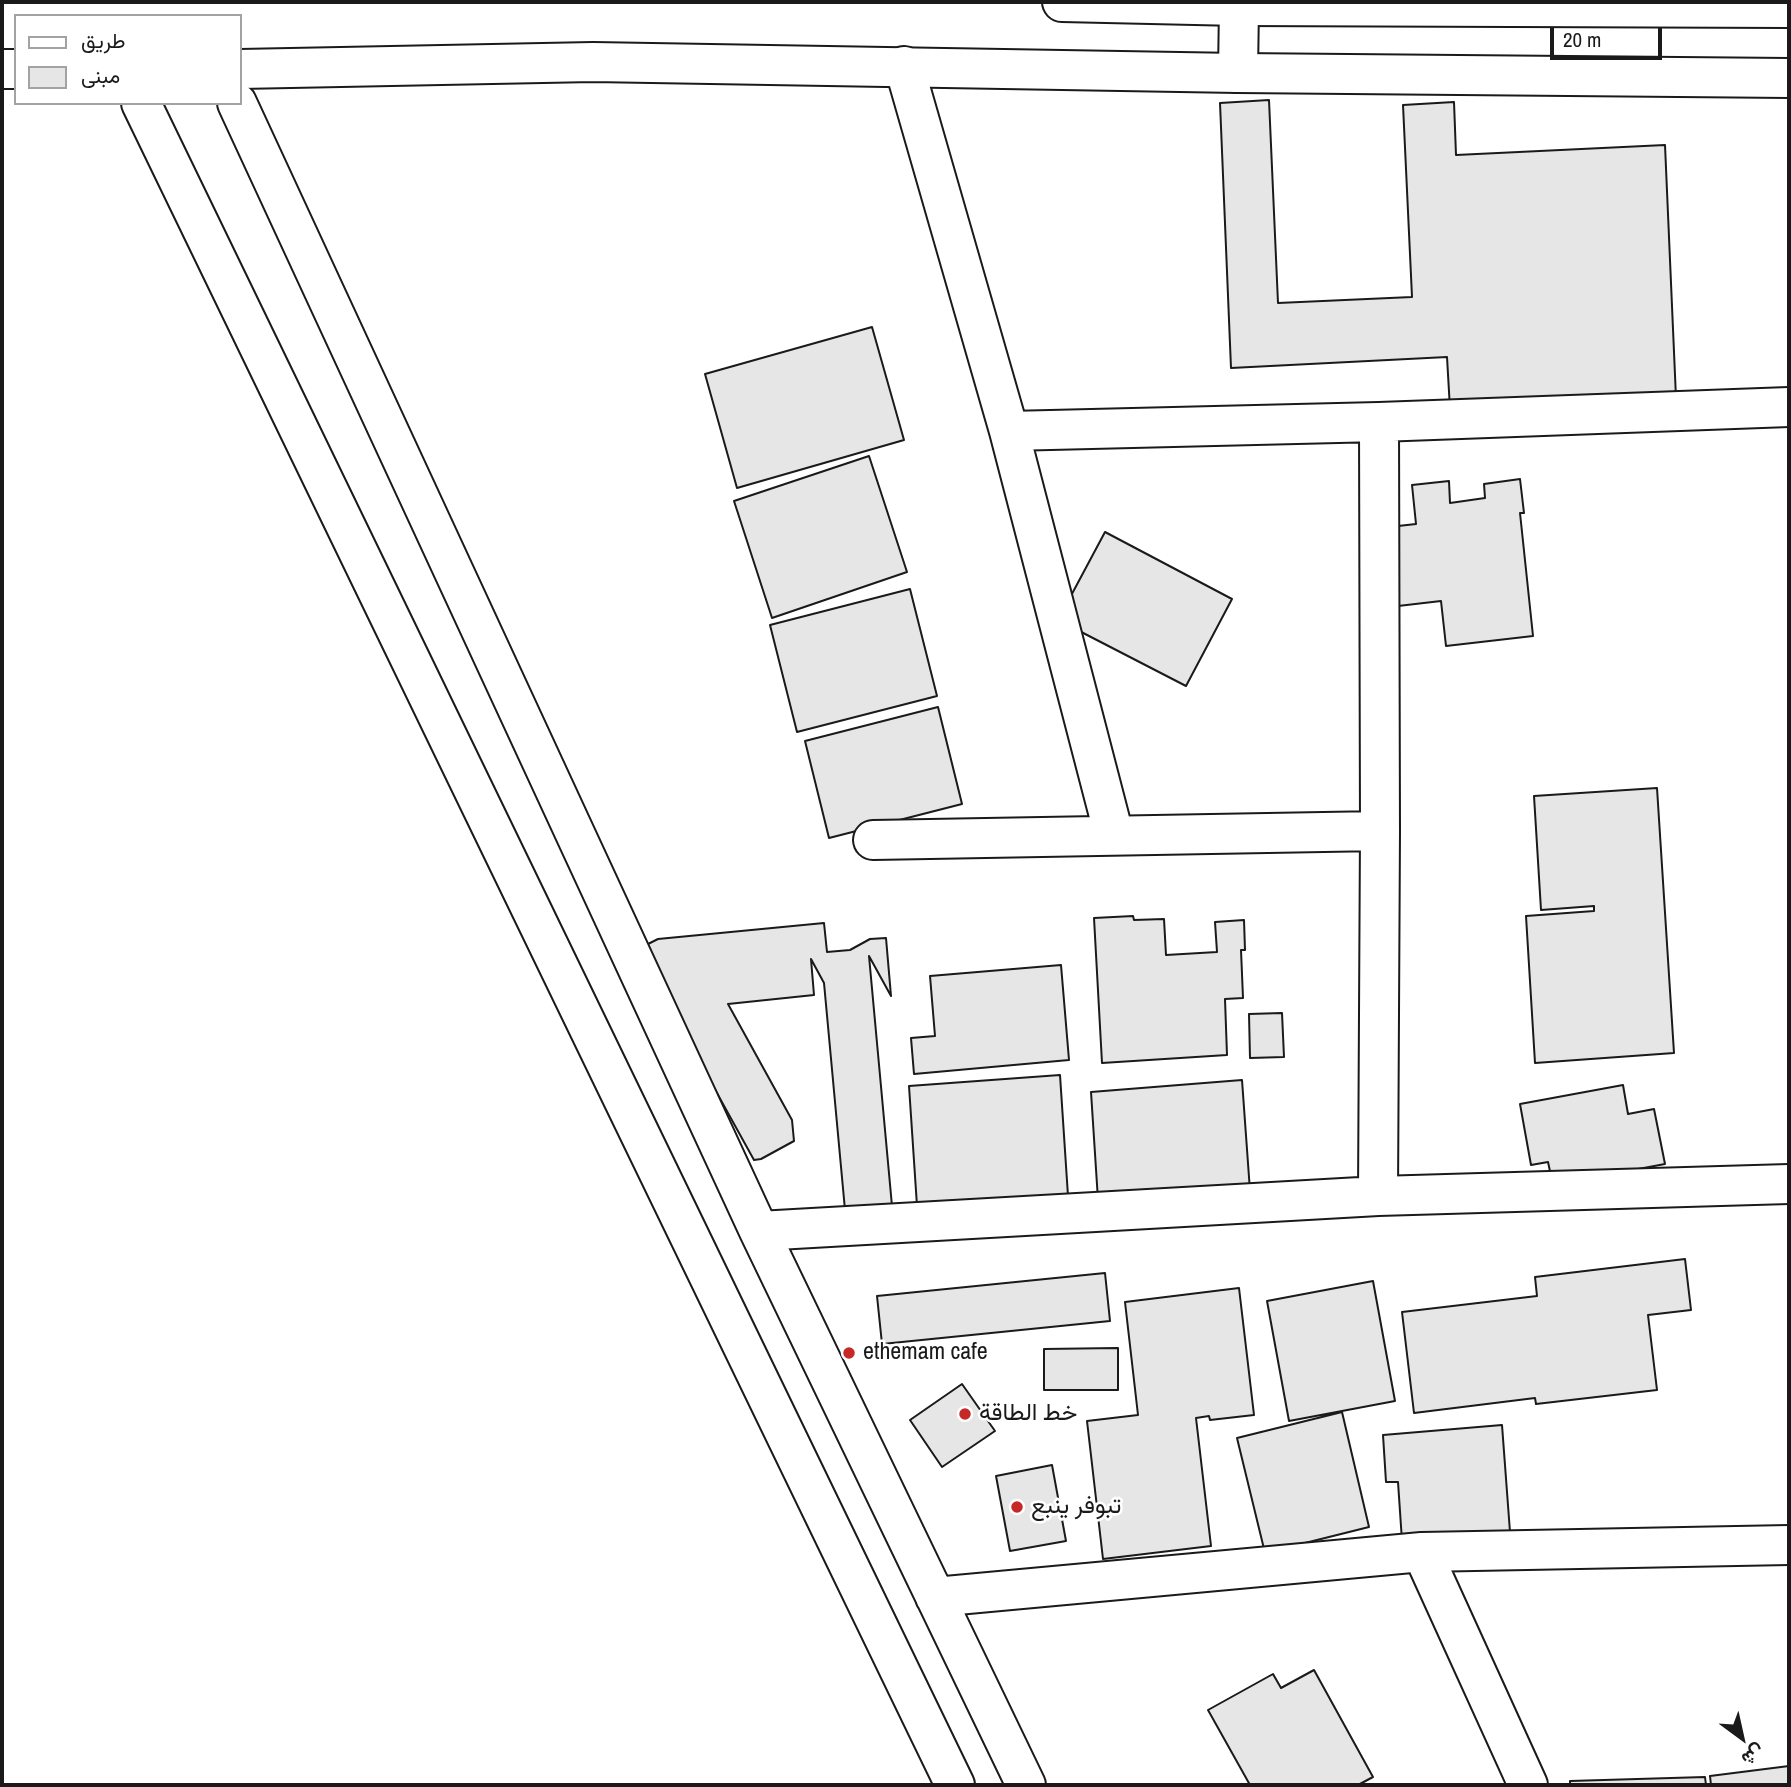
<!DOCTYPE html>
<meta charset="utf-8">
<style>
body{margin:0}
#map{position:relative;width:1791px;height:1787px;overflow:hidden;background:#fff;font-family:"Archivo Narrow",Vazirmatn,sans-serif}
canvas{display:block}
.frame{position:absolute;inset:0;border:4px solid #1a1a1a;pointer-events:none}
.legend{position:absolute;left:14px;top:14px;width:228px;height:91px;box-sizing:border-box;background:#fff;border:2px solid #a3a3a3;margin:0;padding:9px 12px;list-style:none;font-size:21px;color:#1a1a1a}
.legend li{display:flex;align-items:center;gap:14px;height:35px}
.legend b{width:35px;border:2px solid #a3a3a3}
.north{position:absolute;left:1707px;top:1703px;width:70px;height:70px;-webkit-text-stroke:5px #fff;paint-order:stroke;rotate:147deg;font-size:19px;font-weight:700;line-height:28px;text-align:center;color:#1a1a1a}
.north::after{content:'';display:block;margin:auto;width:24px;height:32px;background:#1a1a1a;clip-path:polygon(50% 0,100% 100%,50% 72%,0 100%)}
.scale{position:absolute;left:1550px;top:28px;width:112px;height:32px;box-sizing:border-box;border:4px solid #1a1a1a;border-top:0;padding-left:9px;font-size:21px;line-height:24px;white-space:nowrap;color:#1a1a1a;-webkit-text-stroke:5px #fff;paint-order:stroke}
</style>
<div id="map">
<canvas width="1791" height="1787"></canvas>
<div class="frame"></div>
<ul class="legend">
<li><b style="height:9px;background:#fff"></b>طريق</li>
<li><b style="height:19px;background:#e6e6e6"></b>مبنى</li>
</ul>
<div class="north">ش</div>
<div class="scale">20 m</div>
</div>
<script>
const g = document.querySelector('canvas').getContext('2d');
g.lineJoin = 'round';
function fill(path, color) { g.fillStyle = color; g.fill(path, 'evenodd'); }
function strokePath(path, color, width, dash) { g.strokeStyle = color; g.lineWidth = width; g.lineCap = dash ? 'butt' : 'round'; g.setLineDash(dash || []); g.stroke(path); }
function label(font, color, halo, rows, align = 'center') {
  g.font = font + ' "Archivo Narrow",Vazirmatn,sans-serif'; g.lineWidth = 5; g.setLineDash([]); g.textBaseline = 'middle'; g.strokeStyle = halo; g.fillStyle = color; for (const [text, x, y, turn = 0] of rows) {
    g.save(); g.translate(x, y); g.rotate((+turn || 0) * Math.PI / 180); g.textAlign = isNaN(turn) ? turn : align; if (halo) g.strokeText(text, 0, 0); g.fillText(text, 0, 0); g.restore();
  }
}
const building = new Path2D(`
 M1269,100L1278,303L1412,297L1403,105L1454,102L1456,155L1665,145L1676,398L1450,409L1447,357L1231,368L1220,103Z
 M872,327L904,440L737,488L705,374Z
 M869,456L907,572L772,618L734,501Z
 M1520,479L1524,513H1520L1533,636L1446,646L1441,601L1398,606L1389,527L1416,524L1412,485L1449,481L1450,503L1485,498L1484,484Z
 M1105,532L1232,599L1186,686L1058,620Z
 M910,589L937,696L797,732L770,625Z
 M938,707L962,804L829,838L805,741Z
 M1657,788L1674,1053L1535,1063L1526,916L1594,911V906L1541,910L1534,796Z
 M1133,916L1134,920L1164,919L1166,955L1217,952L1215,922L1244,920L1245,950H1241L1243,998L1225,999L1227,1055L1102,1063L1094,918Z
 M824,923L827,952L850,950L870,939L886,938L891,996L869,956L892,1206L845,1210L824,983L811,959L814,995L728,1004L792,1120L794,1141L761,1159L754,1160L651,974L648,944L658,939Z
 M1061,965L1069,1060L914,1074L911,1038L935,1036L930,976Z
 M1282,1013L1284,1057L1250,1058L1249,1014Z
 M1060,1075L1068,1196L917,1206L909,1086Z
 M1242,1080L1250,1191L1098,1200L1091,1092Z
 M1623,1085L1628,1114L1654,1109L1665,1164L1553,1185L1548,1162L1531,1165L1520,1104Z
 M1685,1259L1691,1310L1648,1315L1657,1390L1536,1404L1535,1398L1414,1413L1402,1312L1537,1296L1535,1277Z
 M1105,1273L1110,1321L882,1344L877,1296Z
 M1373,1281L1395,1401L1289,1421L1267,1301Z
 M1239,1288L1254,1415L1210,1420L1209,1416L1196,1418L1211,1546L1103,1559L1087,1421L1138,1415L1125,1302Z
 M1118,1348V1390H1044V1349Z
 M962,1384L995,1431L942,1467L910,1420Z
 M1342,1412L1369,1527L1265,1553L1237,1438Z
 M1502,1425L1510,1532L1402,1541L1398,1482H1386L1383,1435Z
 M1052,1465L1066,1541L1010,1551L996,1476Z
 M1314,1670L1373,1777L1358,1785H1250L1208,1710L1273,1674L1281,1688Z
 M1789,1766V1785H1711L1710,1776Z
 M1705,1777L1706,1785H1570V1781Z`);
fill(building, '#e6e6e6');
strokePath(building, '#1a1a1a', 2);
const minor = new Path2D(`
 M904,66L1009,431L1114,835
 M1238,73L1239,6
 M141,103L955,1785
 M237,103L759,1231L1026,1785
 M1009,431L1379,422L1789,407
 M873,840L1380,831
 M1378,1196L1380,831L1379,422
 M759,1231L1378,1196L1789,1184
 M1422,1552L1528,1785
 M935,1597L1422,1552L1789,1545`);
const major = new Path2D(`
 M1062,2L1239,6L1789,8
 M2,69H16
 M240,69L593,62L1238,73L1789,78`);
strokePath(minor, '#1a1a1a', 42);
strokePath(major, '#1a1a1a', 42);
strokePath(minor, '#fff', 38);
strokePath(major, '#fff', 38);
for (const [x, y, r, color] of [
 [849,1353,7,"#c62828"],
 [965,1414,7,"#c62828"],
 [1017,1507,7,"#c62828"]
]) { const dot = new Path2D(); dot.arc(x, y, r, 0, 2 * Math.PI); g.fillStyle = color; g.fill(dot); strokePath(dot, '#fff', 2.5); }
label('24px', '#1a1a1a', '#fff', [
 ["ethemam cafe",863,1353],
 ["خط الطاقة",979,1414],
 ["تبوفر ينبع",1031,1507]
], 'left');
</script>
